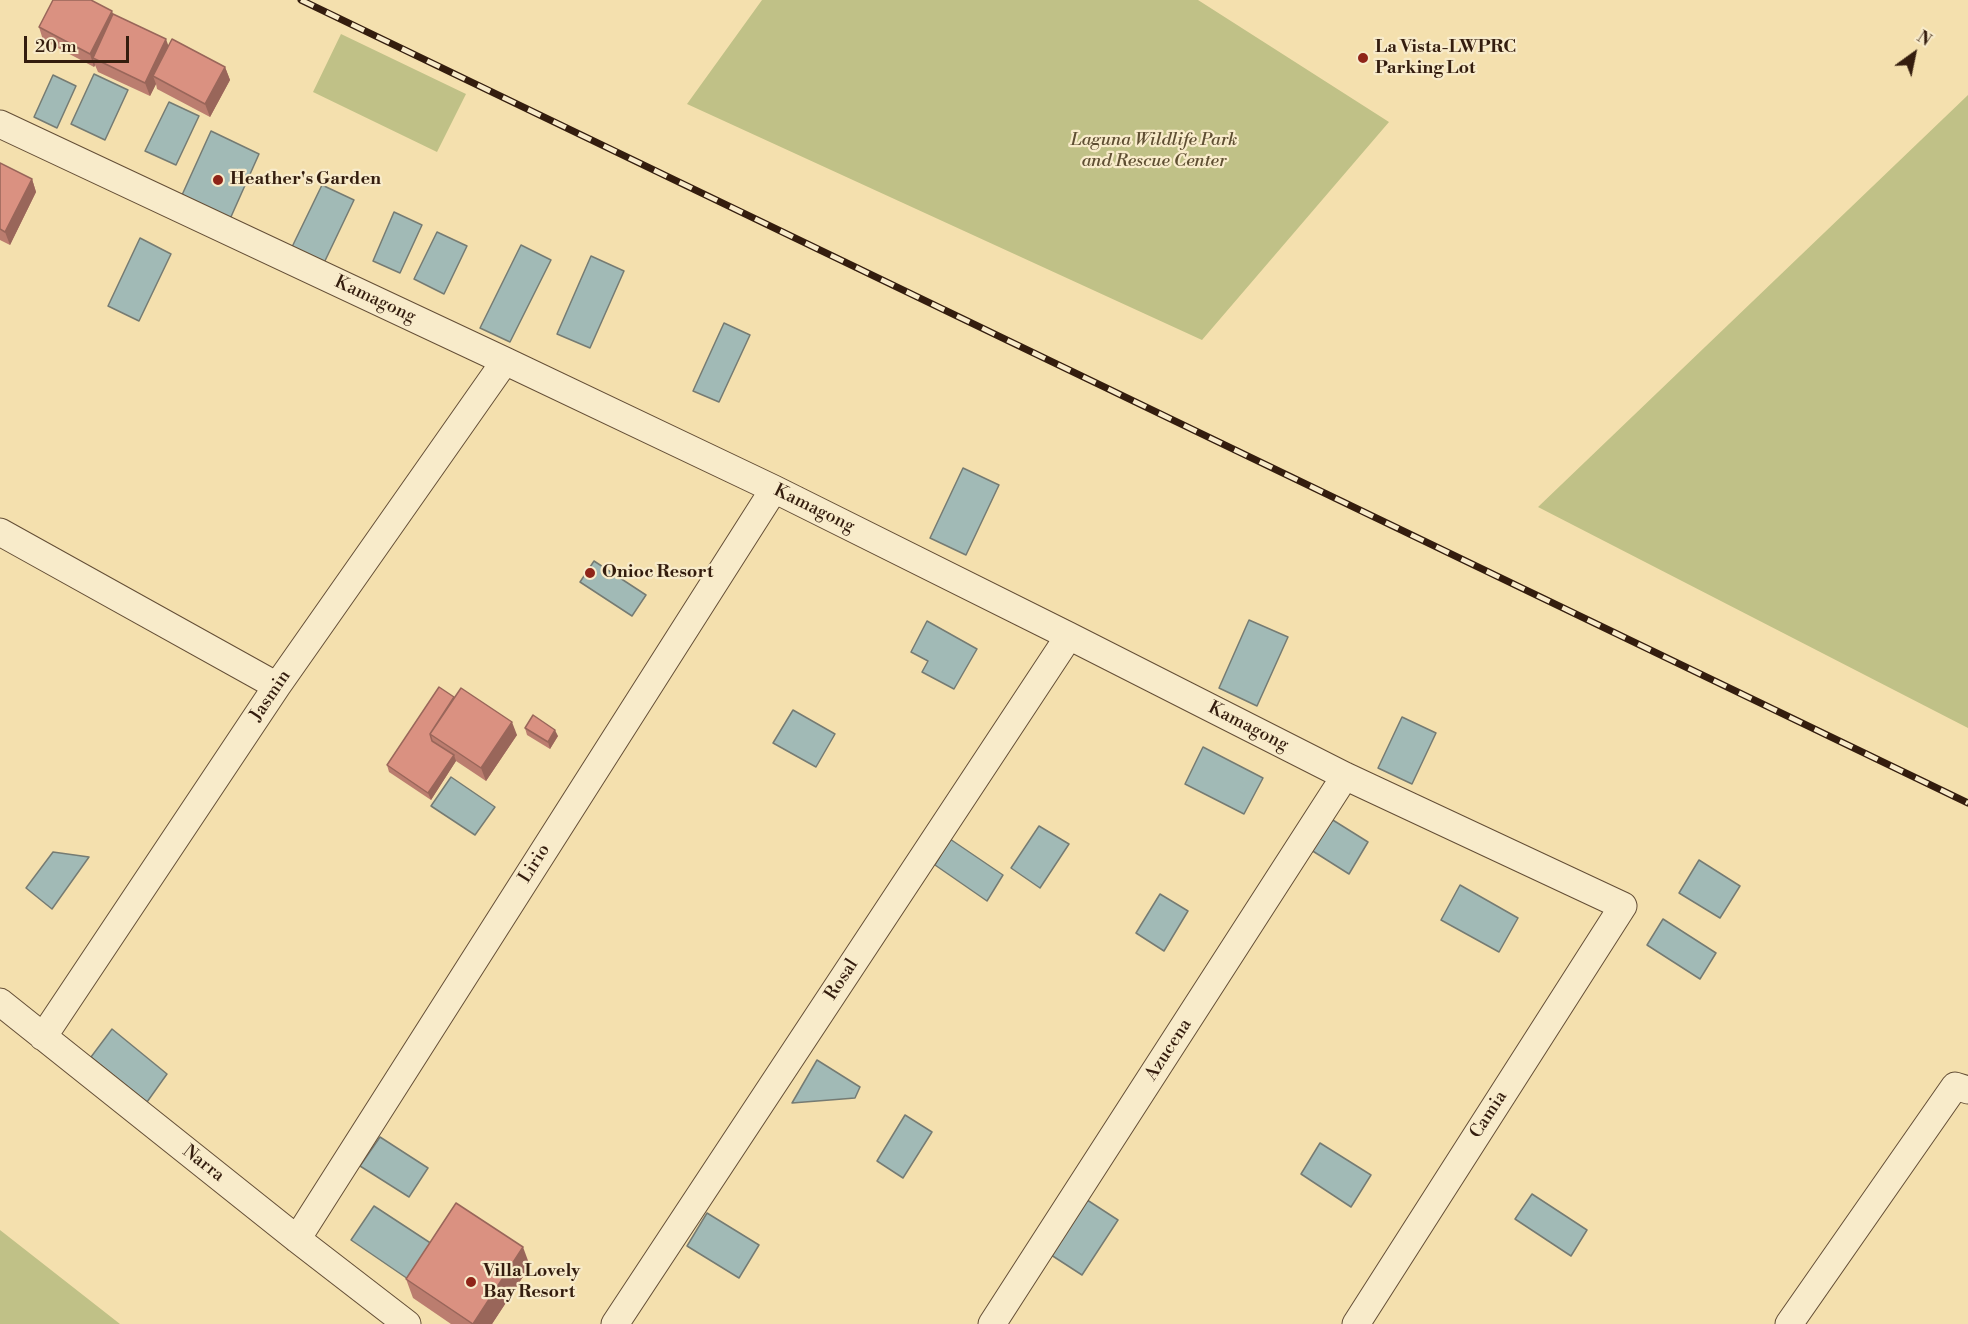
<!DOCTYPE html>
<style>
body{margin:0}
#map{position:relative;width:1968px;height:1324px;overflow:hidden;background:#f4e0ae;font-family:"Libre Bodoni",serif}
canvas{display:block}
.north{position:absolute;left:1884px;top:24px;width:60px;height:60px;-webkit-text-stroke:4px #f8ebca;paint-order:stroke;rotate:33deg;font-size:16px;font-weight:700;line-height:24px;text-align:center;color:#341d0e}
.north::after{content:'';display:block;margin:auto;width:21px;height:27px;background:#341d0e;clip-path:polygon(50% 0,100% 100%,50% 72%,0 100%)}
.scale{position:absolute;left:24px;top:36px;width:105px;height:27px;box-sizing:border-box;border:3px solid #341d0e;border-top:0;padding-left:8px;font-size:18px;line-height:21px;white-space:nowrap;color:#341d0e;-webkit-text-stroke:4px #f8ebca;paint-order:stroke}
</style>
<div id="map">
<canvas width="1968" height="1324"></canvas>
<div class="north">N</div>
<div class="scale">20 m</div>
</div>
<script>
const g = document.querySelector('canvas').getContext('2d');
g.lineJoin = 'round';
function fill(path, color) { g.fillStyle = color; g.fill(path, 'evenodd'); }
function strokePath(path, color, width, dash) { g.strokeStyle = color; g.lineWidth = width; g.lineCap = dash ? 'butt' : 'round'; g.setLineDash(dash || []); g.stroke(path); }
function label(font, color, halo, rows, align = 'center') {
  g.font = font + ' "Libre Bodoni",serif'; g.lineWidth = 4.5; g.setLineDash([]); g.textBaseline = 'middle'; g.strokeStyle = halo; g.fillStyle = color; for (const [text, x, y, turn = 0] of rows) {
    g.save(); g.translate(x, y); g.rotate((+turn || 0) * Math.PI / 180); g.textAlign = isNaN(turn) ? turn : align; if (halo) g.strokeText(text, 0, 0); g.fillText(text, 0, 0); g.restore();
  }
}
fill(new Path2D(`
 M762,0H1198L1389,122L1202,340L687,104Z
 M341,34L466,94L437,152L313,92Z
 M1968,95V728L1538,507Z
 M0,1230L120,1324H0Z`), '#c0c187');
const water = new Path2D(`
 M94,74L128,90L105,140L71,124Z
 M53,75L76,86L57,128L34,117Z
 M169,102L199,116L176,165L145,151Z
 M211,131L259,154L226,228L177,206Z
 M322,185L354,200L323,265L291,249Z
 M394,212L422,225L400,273L373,261Z
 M437,232L467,246L444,294L414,279Z
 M140,238L171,254L139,321L108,306Z
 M521,245L551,260L510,342L480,328Z
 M591,256L624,271L590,348L557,334Z
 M724,323L750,335L719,402L693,391Z
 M963,468L999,485L966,555L930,538Z
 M594,561L646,595L632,616L580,582Z
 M1249,620L1288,637L1257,706L1219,688Z
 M927,621L977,649L954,689L922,672L928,661L911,652Z
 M793,710L835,734L816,767L773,743Z
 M1402,717L1436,733L1412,784L1378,768Z
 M1203,747L1263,778L1244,814L1185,784Z
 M451,777L495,807L475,835L431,806Z
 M1320,812L1368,842L1349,874L1300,843Z
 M1039,826L1069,844L1040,888L1011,868Z
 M950,839L1003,875L987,901L935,865Z
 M53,852L89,857L52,909L26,888Z
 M1699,860L1740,886L1720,918L1679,893Z
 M1460,885L1518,918L1499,952L1441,920Z
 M1160,894L1188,911L1164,951L1136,933Z
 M1663,919L1716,953L1700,979L1647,945Z
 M112,1029L167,1074L147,1102L91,1057Z
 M817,1060L860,1087L855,1098L792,1103Z
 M905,1115L932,1132L903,1178L877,1161Z
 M380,1137L428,1168L409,1197L360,1166Z
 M1320,1143L1371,1175L1351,1207L1301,1174Z
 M1532,1194L1587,1230L1571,1256L1515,1219Z
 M1081,1196L1118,1220L1082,1275L1045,1251Z
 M374,1206L432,1244L408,1279L351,1240Z
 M707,1213L759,1245L739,1278L687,1246Z`);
fill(water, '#a1bab6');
strokePath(water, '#757b73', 1.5);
const street = new Path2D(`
 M0,124L505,361L774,489L1069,636L1345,776L1623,906L1356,1324
 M0,532L277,686
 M0,1002L297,1239L407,1324
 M43,1037L277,686L505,361
 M297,1239L774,489
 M615,1324L1069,636
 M992,1324L1345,776
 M1789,1324L1955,1086L1968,1090`);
strokePath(street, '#644e36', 29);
strokePath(street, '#f8ebca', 27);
const rail = new Path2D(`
 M301,0L1968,803`);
strokePath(rail, '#341d0e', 7);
strokePath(rail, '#f8ebca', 4.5, [14]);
fill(new Path2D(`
 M113,15L169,46L225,67L230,80L210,117L157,89L156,84L150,96L98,72L95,65L94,67L43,40L39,27Z
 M0,163L32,179L36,192L10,245L0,240Z
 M454,697L517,735L486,781L456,761L431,800L389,772L387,765Z
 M525,728L558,736L550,749L527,735Z
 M530,1266L492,1324H451L413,1298L406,1279Z`), '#bb7d6f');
fill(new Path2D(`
 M112,11L117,24L93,58L95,65L94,67L90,54Z
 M166,39L171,53L153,76L156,84L150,96L145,83Z
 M225,67L230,80L210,117L205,104Z
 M32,179L36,192L10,245L5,232Z
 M512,722L517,735L486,781L481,768Z
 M555,730L558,736L550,749L548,742Z
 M454,755L456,761L431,800L428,793Z
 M523,1247L530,1266L492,1324H473Z`), '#99665a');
const building = new Path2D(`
 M53,0H91L112,11L90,54L39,27Z
 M113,14L166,39L145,83L93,58Z
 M172,39L225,67L205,104L153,76Z
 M0,163L32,179L5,232L0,229Z
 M439,687L454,697L430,734L432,741L454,755L428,793L387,765Z
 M461,688L512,722L481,768L430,734Z
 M533,715L555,730L548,742L525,728Z
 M456,1203L523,1247L473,1324L406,1279Z`);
fill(building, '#da9181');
strokePath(building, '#99665a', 1.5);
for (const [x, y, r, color] of [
 [1363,58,6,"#8f2418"],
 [218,180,6,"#8f2418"],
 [590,573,6,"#8f2418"],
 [471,1282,6,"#8f2418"]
]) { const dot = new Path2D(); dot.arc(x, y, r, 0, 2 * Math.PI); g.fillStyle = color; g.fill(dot); strokePath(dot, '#f8ebca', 2); }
label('bold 18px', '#341d0e', '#f8ebca', [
 ["La Vista-LWPRC",1375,48],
 ["Parking Lot",1375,69],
 ["Heather's Garden",230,180],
 ["Onioc Resort",602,573],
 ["Villa Lovely",483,1272],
 ["Bay Resort",483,1293]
], 'left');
label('italic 18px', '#5e4e32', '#f8ebca', [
 ["Laguna Wildlife Park",1154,141],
 ["and Rescue Center",1154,162]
]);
label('18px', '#341d0e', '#f8ebca', [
 ["Kamagong",375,300,25],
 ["Kamagong",814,509,26],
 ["Jasmin",271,696,-56],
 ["Kamagong",1248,727,27],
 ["Lirio",535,864,-58],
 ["Rosal",842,980,-57],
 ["Azucena",1169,1050,-57],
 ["Camia",1489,1115,-57],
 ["Narra",203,1164,38]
]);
</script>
